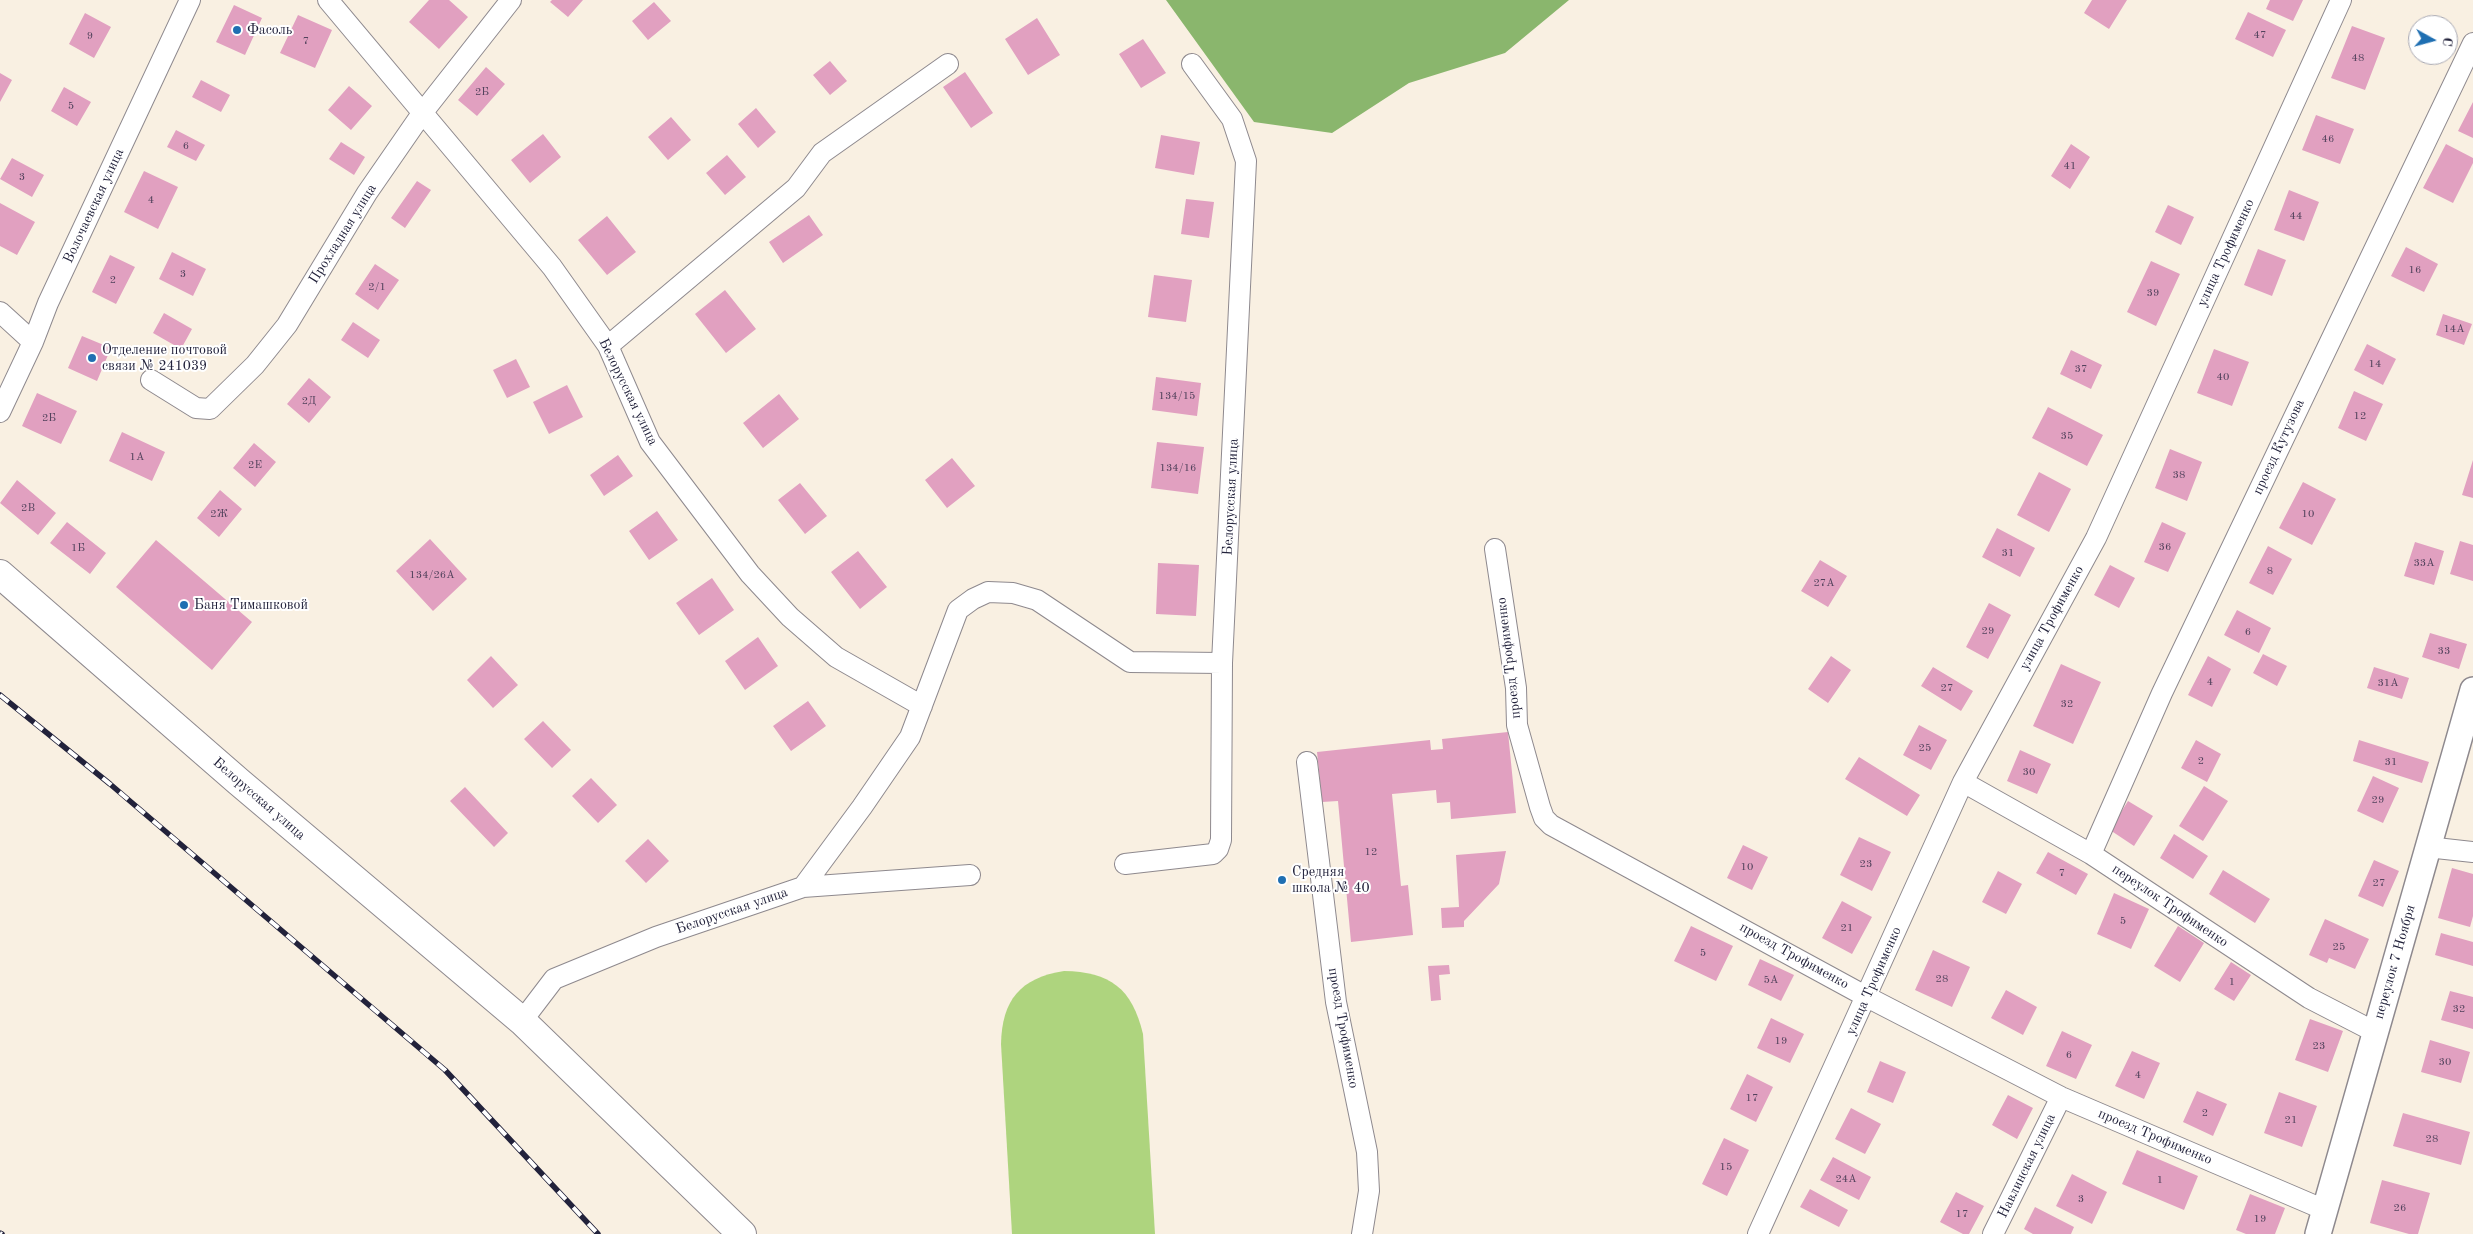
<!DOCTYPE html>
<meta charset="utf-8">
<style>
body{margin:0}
#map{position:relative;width:2473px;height:1234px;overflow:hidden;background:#f9f0e2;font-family:"Old Standard TT",serif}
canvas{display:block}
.north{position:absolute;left:2408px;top:15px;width:50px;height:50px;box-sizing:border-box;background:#fff;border:1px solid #a7a7b1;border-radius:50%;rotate:97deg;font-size:14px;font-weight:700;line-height:20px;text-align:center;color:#22223b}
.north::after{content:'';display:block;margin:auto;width:18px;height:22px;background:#1f6fb2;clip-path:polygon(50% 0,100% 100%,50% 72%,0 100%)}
</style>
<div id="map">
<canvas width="2473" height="1234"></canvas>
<div class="north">С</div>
</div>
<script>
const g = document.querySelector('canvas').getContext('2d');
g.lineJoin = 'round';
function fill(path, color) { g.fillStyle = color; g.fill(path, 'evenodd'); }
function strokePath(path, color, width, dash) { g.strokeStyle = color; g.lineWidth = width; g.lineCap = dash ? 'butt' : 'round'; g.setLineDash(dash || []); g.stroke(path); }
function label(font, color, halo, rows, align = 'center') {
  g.font = font + ' "Old Standard TT",serif'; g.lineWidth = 4; g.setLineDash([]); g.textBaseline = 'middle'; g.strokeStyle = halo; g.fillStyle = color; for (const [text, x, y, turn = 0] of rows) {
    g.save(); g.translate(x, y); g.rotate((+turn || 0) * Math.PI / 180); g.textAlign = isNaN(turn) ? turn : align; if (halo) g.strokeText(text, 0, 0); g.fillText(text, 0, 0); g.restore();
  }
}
fill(new Path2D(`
 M1064,971C1110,972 1132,988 1143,1034L1155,1234H1012L1001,1044C1002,1000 1020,978 1064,971Z`), '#aed47e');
fill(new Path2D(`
 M1166,0H1569L1505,53L1409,83L1332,133L1254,122Z`), '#8ab66d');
fill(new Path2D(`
 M429,0H449L468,17L439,49L409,22Z
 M552,0H583L568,17L550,2Z
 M2092,0H2127L2109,29L2084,13Z
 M2270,0H2303L2293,21L2266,9Z
 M654,2L671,21L648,40L632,21Z
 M234,5L262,18L245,55L216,42Z
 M2248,12L2286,30L2273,57L2235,39Z
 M85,13L111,27L94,58L69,44Z
 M298,15L332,30L315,68L280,53Z
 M1037,18L1060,55L1028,75L1005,39Z
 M2352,26L2385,38L2365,90L2331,78Z
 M1143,39L1166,73L1141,88L1119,54Z
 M830,61L847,81L830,95L813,75Z
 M486,67L505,84L477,116L458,100Z
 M965,72L993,113L971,128L943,87Z
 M0,73L12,80L0,102Z
 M201,80L230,95L221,112L192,97Z
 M349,86L372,106L351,130L328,110Z
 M64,87L91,102L77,126L51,111Z
 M2473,102V138L2458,131Z
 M756,108L776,132L758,148L738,124Z
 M2316,115L2354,129L2340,164L2302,150Z
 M671,117L691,140L668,160L648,137Z
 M176,130L205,145L196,161L167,147Z
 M543,134L561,157L530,183L511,160Z
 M1161,135L1200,142L1194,175L1155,168Z
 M341,142L365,157L354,175L329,159Z
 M2071,144L2090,157L2070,189L2051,176Z
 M2446,144L2473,158V163L2453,203L2423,188Z
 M727,155L746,177L725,195L706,173Z
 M12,158L44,175L32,197L0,179Z
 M144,171L178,187L158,229L124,212Z
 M417,181L431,190L405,228L391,218Z
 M2289,190L2319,202L2304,241L2274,230Z
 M1186,199L1214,202L1209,238L1181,234Z
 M0,203L35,222L17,255L0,246Z
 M2168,205L2194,217L2181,245L2155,232Z
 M809,215L823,235L783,263L769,242Z
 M607,216L636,252L607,275L578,240Z
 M2406,247L2438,264L2424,292L2391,276Z
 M2258,249L2286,260L2272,296L2244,285Z
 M172,252L206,269L193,296L159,279Z
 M110,255L135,267L116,304L92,292Z
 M2151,261L2180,274L2156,326L2127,312Z
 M375,264L399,280L378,310L355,294Z
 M1154,275L1192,280L1186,322L1148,317Z
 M725,290L756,329L726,353L695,314Z
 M164,313L192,329L181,349L153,333Z
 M2443,314L2472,324L2464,345L2436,335Z
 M353,322L380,340L368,358L341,340Z
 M82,336L111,348L97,381L68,368Z
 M2367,344L2396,359L2383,385L2354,370Z
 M2214,349L2249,362L2232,406L2197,393Z
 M2071,350L2102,365L2091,389L2060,374Z
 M516,359L530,387L507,398L493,370Z
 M1156,377L1201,383L1197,416L1152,410Z
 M309,378L331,397L309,423L287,404Z
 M567,385L583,417L549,434L533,402Z
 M2354,391L2383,404L2366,441L2338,428Z
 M37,393L77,411L61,444L22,426Z
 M779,394L799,419L763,448L743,423Z
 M2048,407L2103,435L2087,466L2032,438Z
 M122,432L165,452L152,481L109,461Z
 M1157,442L1204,447L1198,494L1151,488Z
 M254,443L276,462L255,487L233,468Z
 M2170,449L2202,462L2187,501L2155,488Z
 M618,455L633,476L604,496L590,475Z
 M952,458L975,486L947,508L925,480Z
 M2473,460V498L2462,495Z
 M2039,472L2071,489L2049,532L2017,515Z
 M17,480L56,513L38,535L0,503Z
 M2303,482L2336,499L2312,545L2279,528Z
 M800,483L827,516L805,534L778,500Z
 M220,490L242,509L219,537L197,518Z
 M657,511L678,540L649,560L629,531Z
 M67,522L106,553L90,574L50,543Z
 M2162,522L2186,533L2168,572L2144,562Z
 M1997,528L2035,548L2020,577L1982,557Z
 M430,539L467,579L433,611L396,571Z
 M156,540L252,622L212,670L116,587Z
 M2460,541L2473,545V581L2450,574Z
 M2415,542L2444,551L2434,585L2404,576Z
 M2268,546L2292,559L2273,595L2249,583Z
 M858,551L887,587L860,609L831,572Z
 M1820,560L1847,576L1828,607L1801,591Z
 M1158,563L1199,565L1196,616L1156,614Z
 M2110,565L2135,578L2119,608L2094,595Z
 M712,578L734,610L699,635L676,603Z
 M1989,603L2011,615L1988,659L1966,647Z
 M2237,610L2271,628L2259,653L2224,635Z
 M2430,633L2467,644L2459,669L2422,657Z
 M758,637L778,666L745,690L725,661Z
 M2263,654L2287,666L2277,686L2253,673Z
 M491,656L518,685L493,708L467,680Z
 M1831,656L1851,670L1828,703L1808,689Z
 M2208,656L2231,669L2212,707L2188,695Z
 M2061,664L2101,682L2073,744L2033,726Z
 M1933,667L1973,691L1961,711L1921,686Z
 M2374,667L2409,678L2402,699L2367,688Z
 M808,701L826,726L791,751L773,726Z
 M543,721L571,750L552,768L524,739Z
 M1919,725L1947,740L1931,770L1903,755Z
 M1508,732L1516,813L1451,819L1450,802L1437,803L1436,790L1392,794L1401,886L1408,885L1413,935L1351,942L1338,801L1322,802L1317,752L1430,740L1431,750L1443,749L1442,739Z
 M2196,740L2221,754L2207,782L2181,768Z
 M2359,740L2429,762L2422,783L2353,761Z
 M2020,750L2051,764L2037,794L2007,781Z
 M1859,757L1920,795L1907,816L1845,779Z
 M2373,776L2399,788L2383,823L2357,811Z
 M591,778L617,805L598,823L572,796Z
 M2204,786L2228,801L2203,841L2179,826Z
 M465,787L508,833L494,847L450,801Z
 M2128,801L2153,816L2134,846L2110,830Z
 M2174,834L2208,856L2193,879L2160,858Z
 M1859,837L1891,852L1872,891L1840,875Z
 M648,839L669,861L646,883L625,861Z
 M1743,845L1768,857L1752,890L1727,878Z
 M1506,851L1499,884L1464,921V927L1442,928L1441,908L1459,907L1456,855Z
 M2048,852L2088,874L2076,895L2036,873Z
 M2374,860L2399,871L2383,907L2358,896Z
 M2452,868L2473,874V916L2470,927L2438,918Z
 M2223,870L2270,899L2255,923L2209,894Z
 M1998,871L2022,884L2006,914L1982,902Z
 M2114,893L2149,909L2131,949L2097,934Z
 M1842,901L1872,917L1852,954L1822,938Z
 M2325,919L2369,939L2355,969L2329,958L2327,963L2309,955Z
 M1691,926L1733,946L1716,981L1674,961Z
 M2178,926L2204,943L2180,982L2154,966Z
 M2441,933L2473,942V966L2435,955Z
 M1933,950L1970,967L1952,1007L1915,990Z
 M1760,959L1794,975L1781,1001L1748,985Z
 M2231,962L2251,975L2234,1001L2214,989Z
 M1449,965L1450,974L1439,975L1441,1000L1431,1001L1428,966Z
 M2006,990L2037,1007L2023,1035L1991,1018Z
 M2450,991L2473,997V1029L2441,1020Z
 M1771,1018L1804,1034L1790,1063L1757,1048Z
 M2310,1019L2343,1031L2328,1072L2295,1060Z
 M2062,1031L2092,1045L2076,1079L2046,1066Z
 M2430,1040L2470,1052L2461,1083L2421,1072Z
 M2132,1051L2160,1063L2144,1099L2115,1086Z
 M1880,1061L1906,1072L1893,1103L1867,1092Z
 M1747,1074L1773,1087L1756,1122L1730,1109Z
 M2197,1091L2227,1104L2213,1136L2183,1122Z
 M2279,1092L2317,1106L2302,1147L2264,1133Z
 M2008,1095L2033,1108L2017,1139L1992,1125Z
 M1851,1108L1881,1124L1865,1154L1835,1139Z
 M2403,1113L2470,1132L2461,1165L2393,1146Z
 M1724,1138L1749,1150L1727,1196L1702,1184Z
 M2137,1150L2198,1176L2184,1210L2122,1184Z
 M1833,1157L1871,1177L1859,1200L1820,1180Z
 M2072,1174L2107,1192L2092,1224L2056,1206Z
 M2382,1180L2430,1193L2418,1234H2409L2370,1223Z
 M1810,1189L1848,1210L1839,1227L1800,1207Z
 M1956,1192L1984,1206L1969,1234H1963L1940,1222Z
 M2250,1194L2285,1208L2275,1234H2246L2236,1230Z
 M2035,1207L2074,1227L2071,1234H2033L2024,1229Z`), '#e1a0c0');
const minor = new Path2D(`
 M328,0L552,267L608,346L650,442L750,574L790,617L836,657L922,706
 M0,312L33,342
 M608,346L796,188L822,153L948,64
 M151,380L196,408L210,409L255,365L287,325L367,193L423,112L511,0
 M0,412L33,342L48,303L190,0
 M1495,549L1516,688L1517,725L1540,807L1544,818L1551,825L1867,997L2061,1097L2325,1210
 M1307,762L1336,1002L1367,1152L1369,1191L1362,1234
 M1963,782L2091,854L2309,998L2375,1032
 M2427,847L2473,852
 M2091,854L2162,693L2473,43
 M1125,864L1213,854L1218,849L1221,840L1222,663L1246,161L1232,119L1192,64
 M803,887L862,807L910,737L958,610L973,599L988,592L1013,593L1037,600L1130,662L1222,663
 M522,1021L554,979L656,937L803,887L970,875
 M1758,1234L1963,782L2096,538L2341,0
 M1993,1234L2061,1097`);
const tertiary = new Path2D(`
 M2318,1234L2473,690`);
const secondary = new Path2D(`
 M0,574L239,782L522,1021L742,1234`);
strokePath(minor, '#8e898e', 22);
strokePath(tertiary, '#8e898e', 28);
strokePath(secondary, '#8e898e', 30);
strokePath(minor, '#fff', 20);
strokePath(tertiary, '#fff', 25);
strokePath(secondary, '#fff', 28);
const rail = new Path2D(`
 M0,695L110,784L445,1070L598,1234
 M0,1233L2,1234`);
strokePath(rail, '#22223b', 5.5);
strokePath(rail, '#fff', 4, [11]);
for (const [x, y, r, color] of [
 [237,30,5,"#1f6fb2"],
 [92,358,5,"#1f6fb2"],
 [184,605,5,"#1f6fb2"],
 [1282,880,5,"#1f6fb2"]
]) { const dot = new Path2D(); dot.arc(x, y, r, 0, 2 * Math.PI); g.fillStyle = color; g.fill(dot); strokePath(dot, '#fff', 2); }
label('11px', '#52425c', null, [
 ["47",2260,35],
 ["9",90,36],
 ["7",306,41],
 ["48",2358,58],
 ["2Б",482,92],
 ["5",71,106],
 ["46",2328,139],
 ["6",186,146],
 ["41",2070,166],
 ["3",22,177],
 ["4",151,200],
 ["44",2296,216],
 ["16",2415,270],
 ["3",183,274],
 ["2",113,280],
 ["2/1",377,287],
 ["39",2153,293],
 ["14А",2454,329],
 ["14",2375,364],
 ["37",2081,369],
 ["40",2223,377],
 ["134/15",1177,396],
 ["2Д",309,401],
 ["12",2360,416],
 ["2Б",49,418],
 ["35",2067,436],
 ["1А",137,457],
 ["2Е",255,465],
 ["134/16",1178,468],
 ["38",2179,475],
 ["2В",28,508],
 ["2Ж",219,514],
 ["10",2308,514],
 ["36",2165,547],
 ["1Б",78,548],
 ["31",2008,553],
 ["33А",2424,563],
 ["8",2270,571],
 ["134/26А",432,575],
 ["27А",1824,583],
 ["29",1988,631],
 ["6",2248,632],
 ["33",2444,651],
 ["4",2210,682],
 ["31А",2388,683],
 ["27",1947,688],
 ["32",2067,704],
 ["25",1925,748],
 ["2",2201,761],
 ["31",2391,762],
 ["30",2029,772],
 ["29",2378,800],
 ["12",1371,852],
 ["23",1866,864],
 ["10",1747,867],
 ["7",2062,873],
 ["27",2379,883],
 ["5",2123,921],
 ["21",1847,928],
 ["25",2339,947],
 ["5",1703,953],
 ["28",1942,979],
 ["5А",1771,980],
 ["1",2232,982],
 ["32",2459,1009],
 ["19",1781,1041],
 ["23",2319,1046],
 ["6",2069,1055],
 ["30",2445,1062],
 ["4",2138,1075],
 ["17",1752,1098],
 ["2",2205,1113],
 ["21",2291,1120],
 ["28",2432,1139],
 ["15",1726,1167],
 ["24А",1846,1179],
 ["1",2160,1180],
 ["3",2081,1199],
 ["26",2400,1208],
 ["17",1962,1214],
 ["19",2260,1219]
]);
label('14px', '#22223b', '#fff', [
 ["Фасоль",247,30],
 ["Отделение почтовой",102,350],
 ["связи № 241039",102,366],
 ["Баня Тимашковой",194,605],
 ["Средняя",1292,872],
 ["школа № 40",1292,888]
], 'left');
label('14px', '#22223b', '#fff', [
 ["Волочаевская улица",94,206,-65],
 ["Прохладная улица",343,234,-58],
 ["улица Трофименко",2226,253,-65],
 ["Белорусская улица",628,392,64],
 ["проезд Кутузова",2279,447,-65],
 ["Белорусская улица",1231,497,-87],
 ["улица Трофименко",2052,618,-61],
 ["проезд Трофименко",1509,658,-97],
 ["Белорусская улица",259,799,41],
 ["переулок Трофименко",2170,906,34],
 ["Белорусская улица",732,911,-19],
 ["проезд Трофименко",1794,956,29],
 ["переулок 7 Ноября",2395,962,-74],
 ["улица Трофименко",1874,981,-66],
 ["проезд Трофименко",1343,1028,80],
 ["проезд Трофименко",2155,1137,23],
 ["Навлинская улица",2027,1166,-64]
]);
</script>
